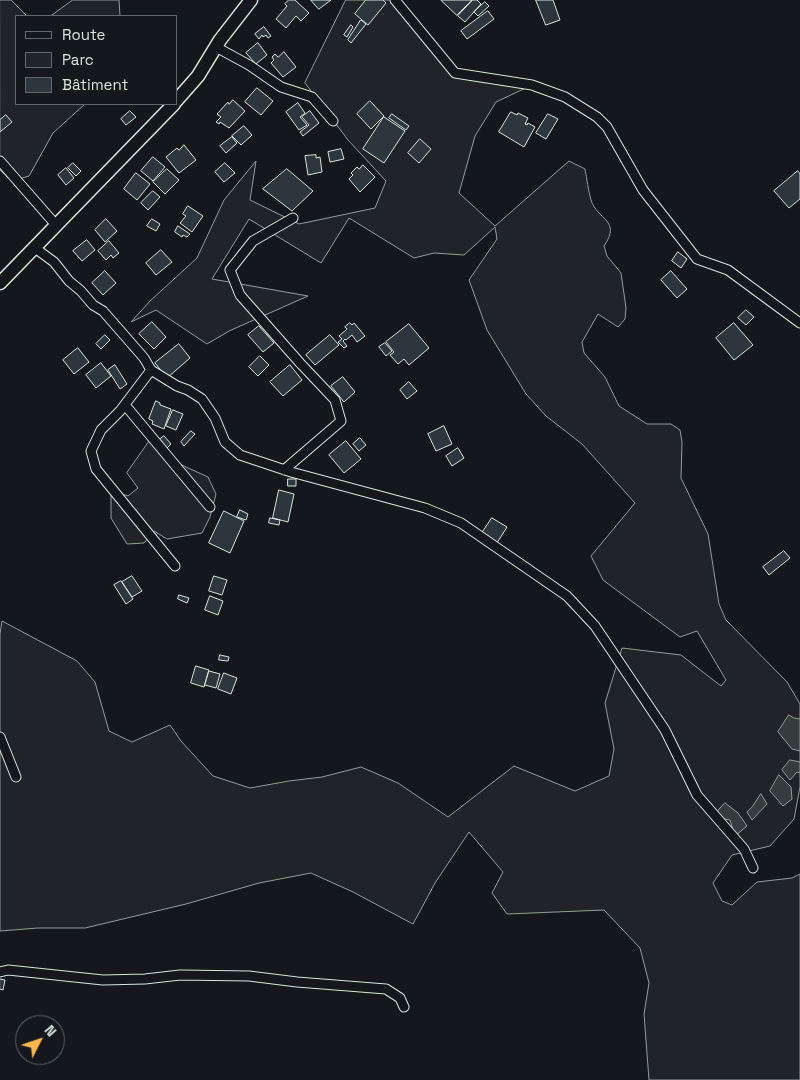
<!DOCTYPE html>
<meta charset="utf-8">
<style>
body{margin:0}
#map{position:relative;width:800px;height:1080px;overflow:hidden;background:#14181c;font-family:"Space Grotesk",sans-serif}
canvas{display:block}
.legend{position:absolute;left:15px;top:15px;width:162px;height:90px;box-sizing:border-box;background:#14181c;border:1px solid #626a69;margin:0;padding:6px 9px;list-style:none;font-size:15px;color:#d8e6dc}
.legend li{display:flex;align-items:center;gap:10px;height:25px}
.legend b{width:25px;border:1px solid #626a69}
.north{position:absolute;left:15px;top:1015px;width:50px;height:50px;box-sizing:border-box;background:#14181c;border:1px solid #626a69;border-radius:50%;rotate:49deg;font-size:14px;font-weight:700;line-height:20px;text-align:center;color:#d8e6dc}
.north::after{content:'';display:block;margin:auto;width:18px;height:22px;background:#ffb74d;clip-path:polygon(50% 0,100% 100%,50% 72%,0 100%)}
</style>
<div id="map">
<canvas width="800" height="1080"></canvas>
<ul class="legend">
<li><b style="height:6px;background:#14181c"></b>Route</li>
<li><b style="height:14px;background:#202428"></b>Parc</li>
<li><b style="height:14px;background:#2c363c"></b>Bâtiment</li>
</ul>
<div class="north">N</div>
</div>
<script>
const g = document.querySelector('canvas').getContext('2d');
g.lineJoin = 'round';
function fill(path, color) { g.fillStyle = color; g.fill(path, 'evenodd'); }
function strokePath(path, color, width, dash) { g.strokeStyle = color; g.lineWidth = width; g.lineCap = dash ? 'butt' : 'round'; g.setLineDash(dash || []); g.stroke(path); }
const green = new Path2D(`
 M0,0H11L27,16H16V104H85L53,133L29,176L12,181L0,170Z
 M73,0H119L120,16H51Z
 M346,0H395L455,73L532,85L496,102L475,136L459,193L495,226L569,161L585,169C587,179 588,190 591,200C597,220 622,220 604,246L607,256L621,273L626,308L625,319L618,327L598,314L582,342L584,353L605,377L619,406L647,424H671L680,430L682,442L681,478L708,534L719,604L726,620L787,682L800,704V787L794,819L770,846L732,855L713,883L722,901L732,905L757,882L792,878L800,874V1080H649L644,1014L649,983L640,948L604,910L507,914L492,893L503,872L469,832L435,883L413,924L353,892L311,873L259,883L186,904L85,928H38L0,931V634L2,621L77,661L95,682L109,731L132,742L170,725L181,741L213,776L250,788L289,781L322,777L361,767L398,783L448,817L514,766L575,791L609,776L614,749L605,703L622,648L681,655L721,686L726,680L697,631L680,637L603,580L591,556L635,503L582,444L546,416L526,394L487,330L469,280L497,239L495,227L464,255L434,253L414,258L349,218L321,263L249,219L212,279L308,296L229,331L207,344L156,310L131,322L150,301L197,258L224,200L256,161L250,200L299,224L375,208L386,181L348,140L305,83Z
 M151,439L175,462L208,477L216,494L210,517L202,533L167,539L154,531L144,543L127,544L111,518V490L128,496L138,488L127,473Z`);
fill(green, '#202428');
strokePath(green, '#939e99', 1);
const water = new Path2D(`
 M789,715L794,718L800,719V751L792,749L778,732Z
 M790,760L800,762V773L797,772L790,780L782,770Z
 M779,775L791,787L792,799L783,806L770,791Z
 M761,794L767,804L752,820L747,812L752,807Z
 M725,803L738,813L747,826L735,836L730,820L720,818L717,812Z`);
fill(water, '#363b3e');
strokePath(water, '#939e99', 1);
const building = new Path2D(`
 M289,0H295L309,13L301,21L296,16L286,28L276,19L287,6L285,4Z
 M311,0H331L319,9Z
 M366,0H383L386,3L368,25L355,14Z
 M441,0H472L457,15Z
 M473,0H477L481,4L465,22L458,16Z
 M536,0H553L560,20L546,25Z
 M485,2L489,6L478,16L474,12Z
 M488,11L494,19L467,39L461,31Z
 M361,20L366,24L351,43L348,40Z
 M351,25L353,27L347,37L344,35Z
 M264,27L271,36L268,38L266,35L263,37L262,35L259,39L255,34Z
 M258,43L267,55L256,64L246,53Z
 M284,52L296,67L283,77L271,63L274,60L272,57L275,54L278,57Z
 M257,88L273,101L261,115L245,102Z
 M233,100L245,111L229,128L220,122L219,124L216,122L221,117L217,114L228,102L229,104Z
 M370,101L384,116L371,129L357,114Z
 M298,103L305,113L300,117L307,125L299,130L286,112Z
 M130,111L136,117L126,125L121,119Z
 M310,111L319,123L303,136L300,132L309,125L302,117Z
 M511,112L517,115L518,113L528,118L525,124L527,125L528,123L535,127L524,147L499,132Z
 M392,114L409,126L406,130L389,118Z
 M548,114L558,119L546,139L536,133Z
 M6,115L12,122L0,132V120Z
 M384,117L405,131L384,163L363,149Z
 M244,126L252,135L241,145L232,136Z
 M232,137L237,143L226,153L220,146Z
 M420,139L431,149L419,163L408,153Z
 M184,145L196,160L179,173L166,157L177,148L179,150Z
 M341,149L344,159L330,162L328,152Z
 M316,155V158L320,157L322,172L308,175L305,156Z
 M153,157L165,167L153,181L141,171Z
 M73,163L81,171L76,176L68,168Z
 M225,163L235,173L224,182L215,172Z
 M363,165L375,177L360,192L349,179L353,175L351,173L357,167L359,169Z
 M66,168L74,178L66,185L58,175Z
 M167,169L179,180L165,194L153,182Z
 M287,169L313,191L292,211L263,189Z
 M798,171L800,174V199L789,208L774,191Z
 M136,173L150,184L137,200L124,189Z
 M153,191L160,197L148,210L141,203Z
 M188,206L203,216L192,232L180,223L186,216L183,214Z
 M106,219L117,231L105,242L95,230Z
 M152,219L160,224L156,231L147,226Z
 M178,226L190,234L187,237L183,235L182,237L175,232Z
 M87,240L95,250L82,261L73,251Z
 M109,241L119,253L113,258L111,255L106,260L98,251Z
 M161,250L172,262L156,275L146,263Z
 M678,252L687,259L681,268L672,261Z
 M105,271L116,283L103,295L92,283Z
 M671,271L687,289L677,298L661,280Z
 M746,310L754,317L746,325L738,318Z
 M152,322L166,337L154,349L139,334Z
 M350,323L352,325L354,323L365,336L357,342L352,335L346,340L345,339L343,341L347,346L344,348L338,342L342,339L339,336L347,329L345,327Z
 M734,323L753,345L734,360L716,338Z
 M409,324L429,348L409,365L404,359L398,364L390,355L394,352L386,342Z
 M259,326L274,343L263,352L248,335Z
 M105,335L110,340L101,349L96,344Z
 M330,335L339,345L315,365L306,355Z
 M385,343L392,351L386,356L379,347Z
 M179,344L190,358L167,378L155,363Z
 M78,348L89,362L74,374L63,360Z
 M260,356L269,365L258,376L249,367Z
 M101,363L111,376L96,388L86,375Z
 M115,365L127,384L120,389L108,370Z
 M290,365L302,380L283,396L270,382Z
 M343,377L355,392L344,402L331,386Z
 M409,382L417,391L407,399L400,390Z
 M156,401L160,403V405L171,409L164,429L152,424L153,421L149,419Z
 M173,410L183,414L176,430L166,426Z
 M444,426L452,444L436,451L428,434Z
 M191,431L195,434L184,446L181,442Z
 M164,436L171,444L166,449L158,441Z
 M360,438L366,445L359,451L353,444Z
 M346,441L361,459L344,473L329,455Z
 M458,448L464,458L452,466L446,456Z
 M288,479H296V486H288Z
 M279,490L294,494L288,522L273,518Z
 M240,510L248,514L246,520L237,517Z
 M224,511L244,521L230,553L209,543Z
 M270,518L280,520L279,525L269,523Z
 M492,518L507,527L495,546L480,536Z
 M784,551L790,558L769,575L763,567Z
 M132,576L142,591L132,597L122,582Z
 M214,576L227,580L222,595L209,591Z
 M121,581L133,599L126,604L114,585Z
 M179,595L189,598L187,603L178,599Z
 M210,596L223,601L218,615L205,610Z
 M220,655L229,657L228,661L219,660Z
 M196,666L209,670L204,687L191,683Z
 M209,671L220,674L216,688L205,685Z
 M224,673L237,678L231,694L218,689Z
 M0,979L5,980L3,990L0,989Z`);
fill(building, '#2c363c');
strokePath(building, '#d8e6dc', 1);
const minor = new Path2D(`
 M395,0L455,73L532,85L565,97L597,117L607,127L643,190L697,259L728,270L800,323
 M216,47L249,65L281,87L312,97L333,121
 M0,161L56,225
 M35,248L54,262L69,281L81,291L93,305L103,311L144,358L151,370L177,386L188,390L202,399L215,418L225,442L240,455L291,472L425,508L461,523L567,596L595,626L665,730L697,795L744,849L753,868
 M151,370L120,411L101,430L91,451L96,469L175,566
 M125,405L210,507
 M284,470L341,421L335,400L300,363L240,295L230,270L253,241L293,218
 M0,737L16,777
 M0,972L8,970L103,980L145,979L180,975L249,976L297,982L386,989L400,998L404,1007`);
const secondary = new Path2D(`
 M176,101L198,76L220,40L251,0
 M0,283L174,104`);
strokePath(minor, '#d8e6dc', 11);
strokePath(secondary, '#d8e6dc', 15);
strokePath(minor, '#14181c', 9);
strokePath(secondary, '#14181c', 12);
</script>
